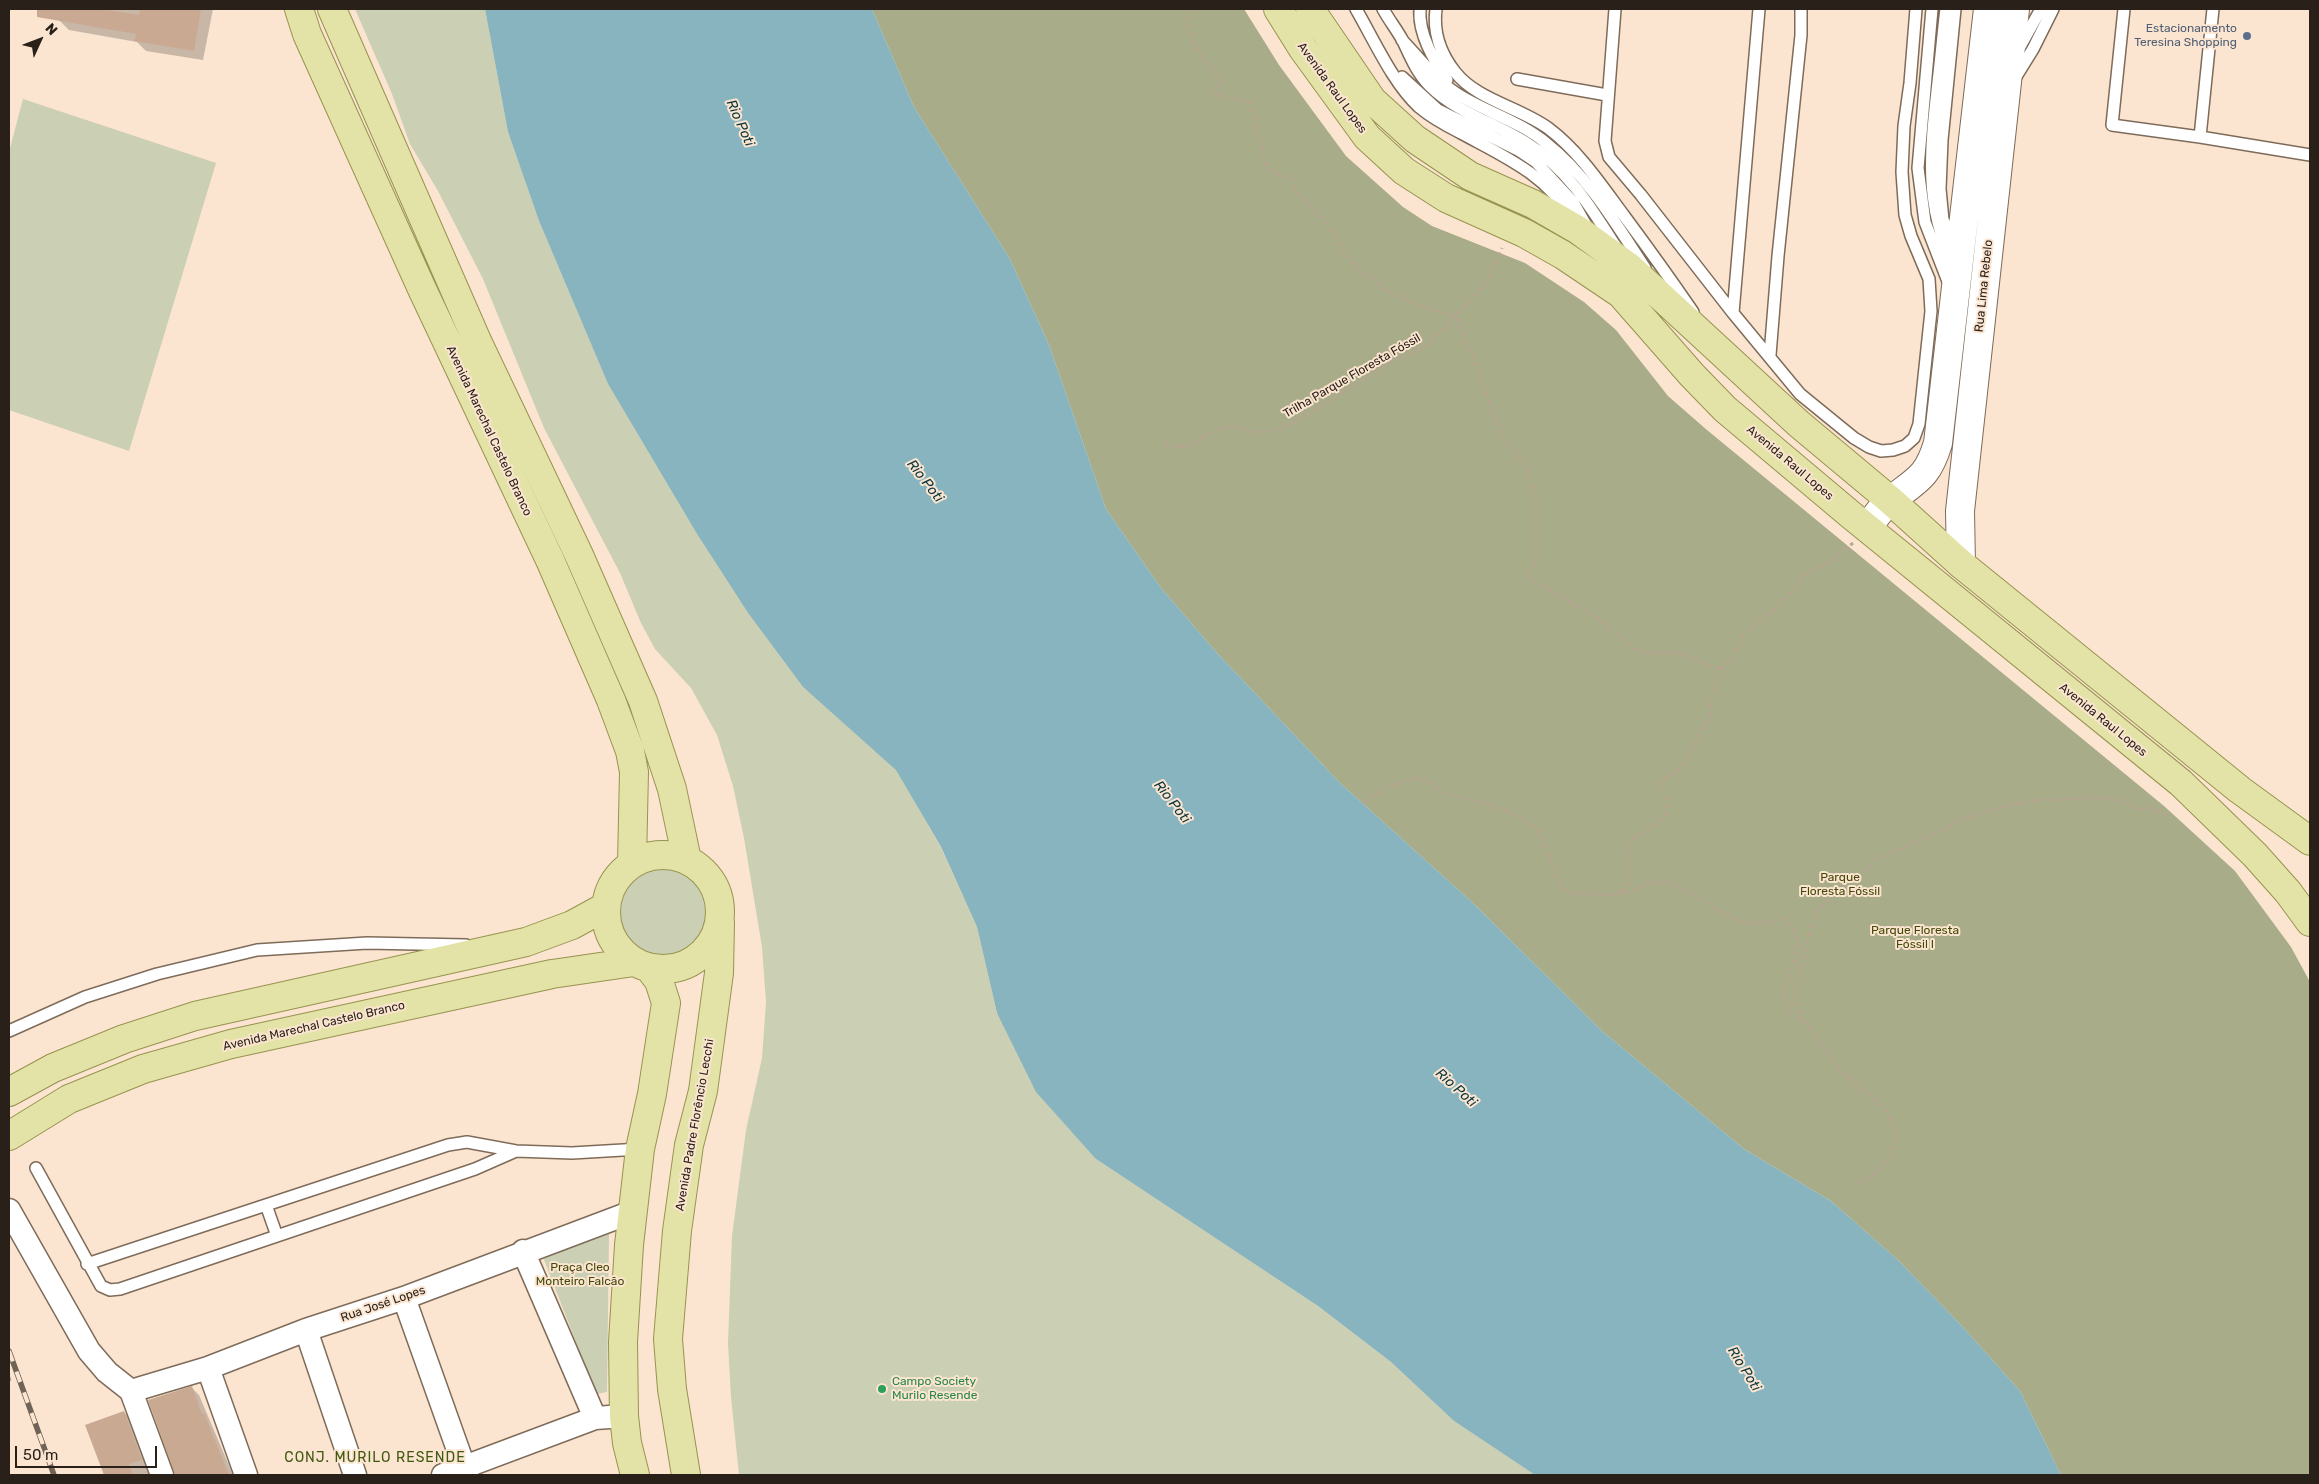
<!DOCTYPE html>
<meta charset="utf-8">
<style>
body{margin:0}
#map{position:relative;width:2319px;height:1484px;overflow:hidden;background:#fbe5d0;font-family:Rubik,sans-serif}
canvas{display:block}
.frame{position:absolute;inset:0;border:10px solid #292119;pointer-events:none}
.north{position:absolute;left:15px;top:15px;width:50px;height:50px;-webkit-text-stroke:4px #fbe5d0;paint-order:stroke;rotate:47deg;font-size:14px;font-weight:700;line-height:20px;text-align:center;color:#292119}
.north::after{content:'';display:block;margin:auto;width:18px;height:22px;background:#292119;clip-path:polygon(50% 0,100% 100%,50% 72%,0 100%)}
.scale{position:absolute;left:15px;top:1446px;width:142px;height:22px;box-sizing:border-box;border:2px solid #292119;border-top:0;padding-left:6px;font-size:15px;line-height:18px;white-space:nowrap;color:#292119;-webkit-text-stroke:4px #fbe5d0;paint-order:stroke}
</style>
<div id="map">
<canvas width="2319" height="1484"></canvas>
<div class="frame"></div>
<div class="north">N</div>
<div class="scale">50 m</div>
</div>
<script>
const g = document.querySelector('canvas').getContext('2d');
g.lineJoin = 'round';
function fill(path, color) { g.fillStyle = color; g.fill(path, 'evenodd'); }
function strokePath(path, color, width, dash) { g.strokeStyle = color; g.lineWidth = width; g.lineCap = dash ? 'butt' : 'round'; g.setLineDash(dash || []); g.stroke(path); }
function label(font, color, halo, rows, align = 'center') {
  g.font = font + ' Rubik,sans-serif'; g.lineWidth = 4; g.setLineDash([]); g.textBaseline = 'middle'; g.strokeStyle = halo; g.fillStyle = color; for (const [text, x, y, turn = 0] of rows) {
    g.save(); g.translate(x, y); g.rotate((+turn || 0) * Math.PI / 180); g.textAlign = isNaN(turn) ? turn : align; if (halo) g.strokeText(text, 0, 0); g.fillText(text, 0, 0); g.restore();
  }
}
fill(new Path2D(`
 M355,9H485L508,132L539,221L608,384L697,534L748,613L803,687L896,769L941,848L977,927L997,1013L1096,1159L1318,1306L1391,1362L1454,1421L1535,1475H739L731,1397L728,1343L732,1236L746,1130L762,1058L766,1002L762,947L744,838L733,786L717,735L691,688L655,649L641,623L620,573L544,428L483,279L438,191L410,144L392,94Z
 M23,99L216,163L129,451L9,410V152Z
 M617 912a46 46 0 1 1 92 0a46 46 0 1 1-92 0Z
 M609,1234L607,1392L596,1394L543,1257Z`), '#cbcfb3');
fill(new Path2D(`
 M872,9H1244L1279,65L1346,156L1403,207L1432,226L1525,263L1584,302L1616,330L1668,396L1707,430L2164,806L2235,871L2291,947L2310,982V1475H2061L2020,1391L1961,1325L1899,1261L1831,1201L1744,1149L1602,1031L1475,905L1339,782L1217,653L1161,588L1106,509L1049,345L1010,259L914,107Z`), '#a8ac88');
fill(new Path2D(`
 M485,9H872L914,107L1010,259L1049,345L1106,509L1161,588L1217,653L1339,782L1475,905L1602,1031L1744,1149L1831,1201L1899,1261L1961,1325L2020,1391L2061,1475H1535L1454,1421L1391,1362L1318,1306L1096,1159L1036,1092L997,1013L977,927L941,847L896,770L803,687L748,613L697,534L608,384L539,221L508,132Z`), '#87b4be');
fill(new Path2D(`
 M61,9H213L203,60L146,51L137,42L69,30L59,20Z
 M192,1388L199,1395L233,1475H175Z
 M124,1412L131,1419L152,1475H105L87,1425Z`), '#0003');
fill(new Path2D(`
 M37,9H102L139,15L140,9H201L194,51L134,41L136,34L37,17Z
 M192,1386L202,1414L204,1413L229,1475H175L148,1400Z
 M124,1411L142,1460L129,1464L133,1475H104L85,1425Z`), '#c9a991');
const service = new Path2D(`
 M1356,9C1374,40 1393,83 1419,107C1432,118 1447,126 1461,133C1503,156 1546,174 1571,217
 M1383,9C1389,20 1397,30 1403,41C1411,58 1417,73 1430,86C1456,112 1494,123 1525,142C1566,167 1591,207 1616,247
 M1420,9C1418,34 1434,60 1447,80
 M1436,9C1433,32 1440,53 1455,72C1477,100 1519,107 1548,128C1579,151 1602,186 1625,217C1648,248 1671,280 1693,312
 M1615,9L1605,141L1609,157L1641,195L1733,313L1800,394L1854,438L1869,447L1881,451L1893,450L1905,446L1914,438L1919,424L1931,311L1929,279L1911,236L1905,215L1902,172L1904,126L1910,83L1916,9
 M1932,9L1918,168L1925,222L1949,284
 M1946,9C1943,33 1941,57 1938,82C1931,144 1923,205 1953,262
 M1955,9L1942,140L1940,189L1943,220L1949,231L1957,229L1961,225
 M2124,9L2112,125L2200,137L2213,9
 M1402,40C1419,58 1436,80 1456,93C1485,112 1520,121 1546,143C1588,176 1616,224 1645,268
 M2018,50L2041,9
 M1402,77L1438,110L1518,150L1536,162L1573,202L1587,227
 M2015,78L2033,49L2053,9
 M1517,79L1607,95
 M2200,137L2310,155
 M1733,313L1759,9
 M1770,355L1778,256L1801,35V9
 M9,1031L85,997L157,974L257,950L367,943L466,945
 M36,1168L101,1286L110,1290L120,1289L475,1169L516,1151
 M266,1205L277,1236
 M87,1264L448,1145L467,1142L516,1151L572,1153L640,1149`);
const minor = new Path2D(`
 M9,1210L89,1351L107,1372L131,1391L162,1475
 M523,1251L595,1418L624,1416
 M404,1298L467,1475
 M306,1330L355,1475
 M208,1368L246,1475
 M131,1391L208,1368L306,1330L404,1298L632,1212
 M443,1475L595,1418`);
const tertiary = new Path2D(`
 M1868,527C1875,518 1882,506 1891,500C1917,480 1928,477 1938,443L1988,9
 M1961,564L1960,511L2015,9`);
const primary = new Path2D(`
 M299,9L307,34L422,289L550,560L611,700L630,751L634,772L632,863
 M332,9L478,343L579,555L643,701L672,789L687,860
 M1278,9L1303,49L1367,137L1404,171L1446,198L1524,233L1563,255L1621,294L1692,375L1725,409L1851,515L2181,783L2255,855L2288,892L2310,922
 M1310,9L1372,100L1415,139L1470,176L1533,204L1578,230L1629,267L1799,424L1890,500L1961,564L2240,790L2310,841
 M606 912a57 57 0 1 1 114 0a57 57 0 1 1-114 0Z
 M9,1092L53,1068L124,1039L195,1016L526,942L572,925L605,907
 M9,1136L69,1099L143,1069L231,1044L552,974L634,962
 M635,1475L627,1443L624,1416L623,1342L629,1245L640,1149L652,1094L666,1003L659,981L650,969
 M686,1475L672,1389L668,1339L677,1231L689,1145L703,1091L719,973L720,923`);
strokePath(service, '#7e6b59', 14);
strokePath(minor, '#7e6b59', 25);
strokePath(tertiary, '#7e6b59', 30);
strokePath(primary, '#979350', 30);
strokePath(new Path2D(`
 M1192,9C1179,31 1207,66 1222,81L1220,85L1211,91L1222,96L1250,103L1267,168L1276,174L1289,177C1293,183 1297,190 1302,196C1309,205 1318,212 1325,222C1333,232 1339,244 1346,254C1371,288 1415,307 1455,315C1479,295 1491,277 1502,248
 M1164,445L1187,447L1214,430L1233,427L1255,432H1270L1295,422L1393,361L1420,349L1439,333L1455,315L1476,364L1503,438L1518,455L1528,471L1536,495V563L1529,572L1530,582L1543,586L1597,617L1634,649L1644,653H1680L1716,668H1721
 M1364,802L1389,786L1415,778L1430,782L1448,795L1489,804L1515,815L1524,819L1540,833L1546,845L1555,878L1569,893L1611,895L1634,890L1649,883L1664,882L1683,889L1726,915L1746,923H1762L1784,919C1819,954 1774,970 1787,1007C1791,1018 1800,1017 1806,1024C1819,1039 1828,1056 1841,1070C1865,1095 1915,1119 1885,1161C1877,1172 1870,1181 1855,1183
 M1621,892L1628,884V853L1635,838L1665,817L1668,801L1660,782L1678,770L1688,757L1710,716L1712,692L1719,671L1732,659L1743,636L1761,618L1775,610L1805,575L1833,560L1853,543
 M1803,1021L1796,1003L1798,976L1817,909L1854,881L1879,858L1933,835L1960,820L2001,807L2043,799L2058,800L2092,797L2122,801L2137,809H2156L2169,818
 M9,1377L11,1384
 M1501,1475V1474`), '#b7a594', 3, [4, 4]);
strokePath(service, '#fff', 11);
strokePath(minor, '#fff', 22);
strokePath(tertiary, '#fff', 28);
strokePath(primary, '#e4e3a7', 28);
const rail = new Path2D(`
 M9,1351L54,1475`);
strokePath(rail, '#706357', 5.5);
strokePath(rail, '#fbe5d0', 4, [11]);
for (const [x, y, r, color] of [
 [2247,36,5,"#5c6f8a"],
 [882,1389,5,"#2e9e5b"]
]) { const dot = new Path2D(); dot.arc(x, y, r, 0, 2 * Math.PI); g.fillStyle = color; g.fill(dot); strokePath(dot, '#fbe5d0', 2); }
label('12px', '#4e5e75', '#fbe5d0', [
 ["Estacionamento",2237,29],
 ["Teresina Shopping",2237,43]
], 'right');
label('12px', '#292119', '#fbe5d0', [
 ["Avenida Raul Lopes",1332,88,54],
 ["Rua Lima Rebelo",1984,286,-84],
 ["Trilha Parque Floresta Fóssil",1352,376,-30],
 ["Avenida Marechal Castelo Branco",489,431,65],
 ["Avenida Raul Lopes",1790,463,40],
 ["Avenida Raul Lopes",2103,720,39],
 ["Avenida Marechal Castelo Branco",314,1026,-13],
 ["Avenida Padre Florêncio Lecchi",695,1125,-80],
 ["Rua José Lopes",383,1304,-19]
]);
label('12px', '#434808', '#fbe5d0', [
 ["Parque",1840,878],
 ["Floresta Fóssil",1840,892],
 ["Parque Floresta",1915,931],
 ["Fóssil I",1915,945],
 ["Praça Cleo",580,1268],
 ["Monteiro Falcão",580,1282]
]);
label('12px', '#27864d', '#fbe5d0', [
 ["Campo Society",892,1382],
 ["Murilo Resende",892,1396]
], 'left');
label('italic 14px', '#09363e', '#fbe5d0', [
 ["Rio Poti",740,123,66],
 ["Rio Poti",925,481,52],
 ["Rio Poti",1172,802,52],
 ["Rio Poti",1456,1088,42],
 ["Rio Poti",1744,1369,58]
]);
g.letterSpacing = '1px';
label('14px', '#40580f', '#fbe5d0', [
 ["CONJ. MURILO RESENDE",375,1458]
]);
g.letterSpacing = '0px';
</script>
